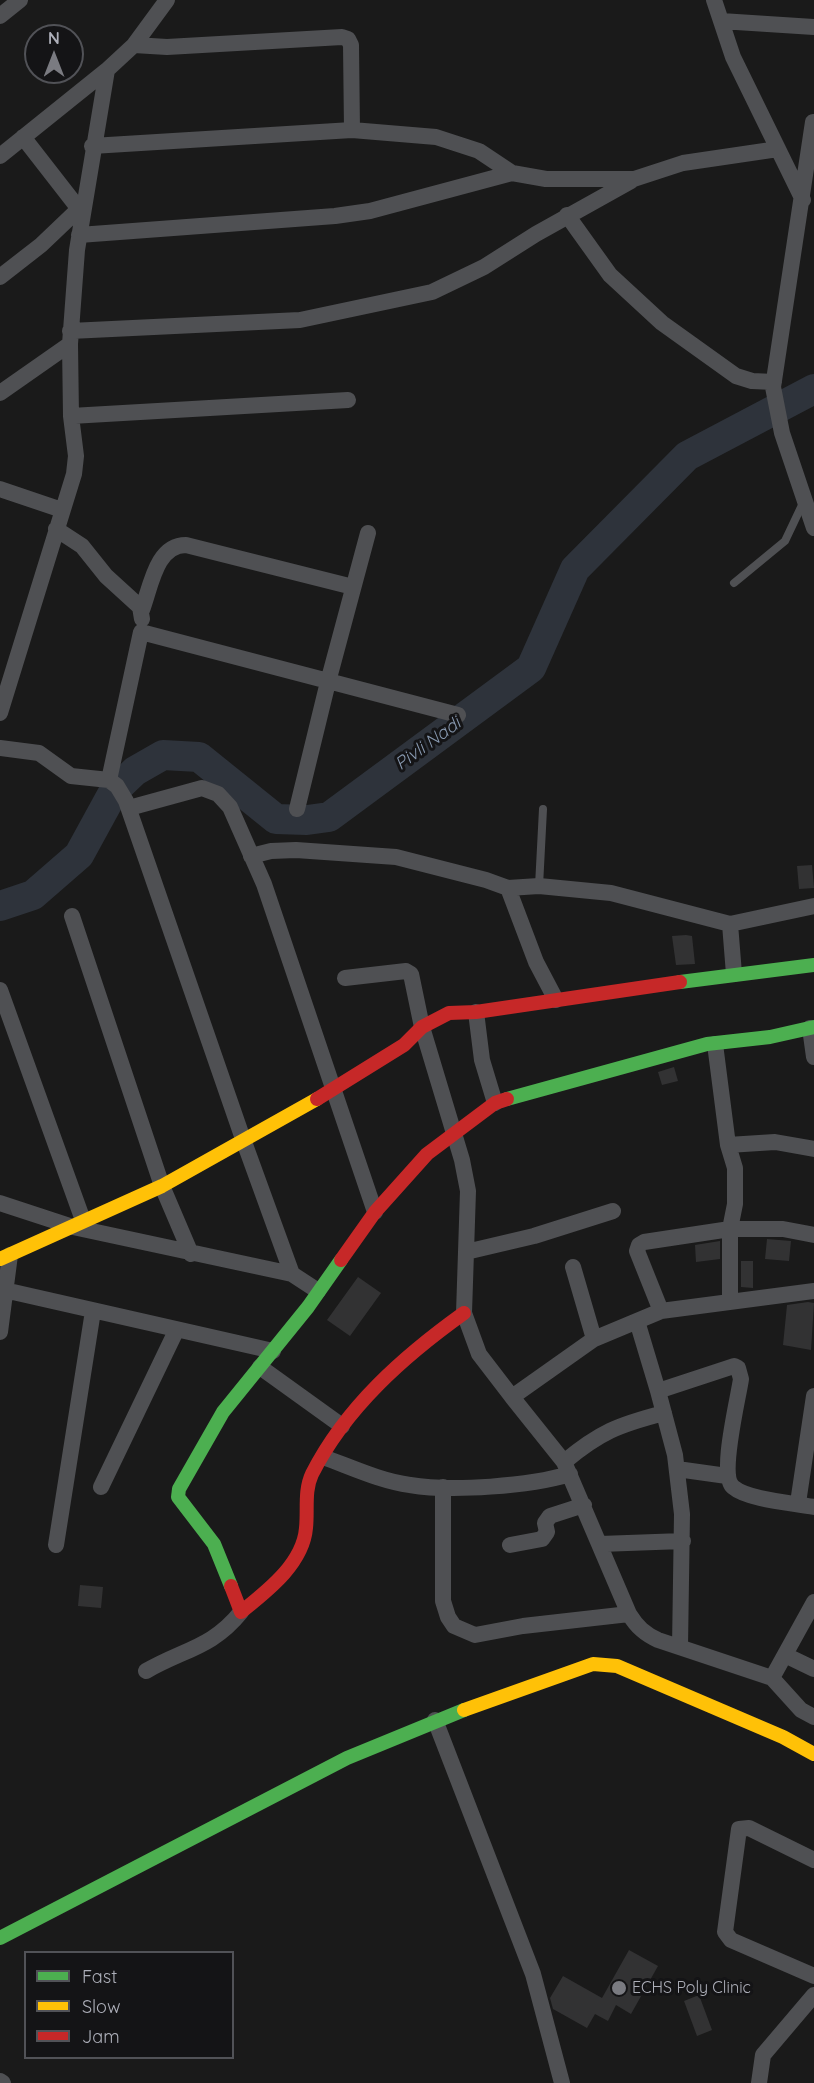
<!DOCTYPE html>
<style>
body{margin:0}
#map{position:relative;width:814px;height:2083px;overflow:hidden;background:#1a1a1a;font-family:Quicksand,sans-serif}
canvas{display:block}
.legend{position:absolute;left:24px;top:1951px;width:210px;height:108px;box-sizing:border-box;background:#141416;border:2px solid #515257;margin:0;padding:8px 10px;list-style:none;font-size:18px;color:#adafb9}
.legend li{display:flex;align-items:center;gap:12px;height:30px}
.legend b{width:30px;border:2px solid #515257}
.north{position:absolute;left:24px;top:24px;width:60px;height:60px;box-sizing:border-box;background:#141416;border:2px solid #515257;border-radius:50%;rotate:0deg;font-size:16px;font-weight:700;line-height:24px;text-align:center;color:#adafb9}
.north::after{content:'';display:block;margin:auto;width:21px;height:27px;background:#7a7b81;clip-path:polygon(50% 0,100% 100%,50% 72%,0 100%)}
</style>
<div id="map">
<canvas width="814" height="2083"></canvas>
<ul class="legend">
<li><b style="height:8px;background:#4caf50"></b>Fast</li>
<li><b style="height:8px;background:#ffc107"></b>Slow</li>
<li><b style="height:8px;background:#c62828"></b>Jam</li>
</ul>
<div class="north">N</div>
</div>
<script>
const g = document.querySelector('canvas').getContext('2d');
g.lineJoin = 'round';
function strokePath(path, color, width, dash) { g.strokeStyle = color; g.lineWidth = width; g.lineCap = dash ? 'butt' : 'round'; g.setLineDash(dash || []); g.stroke(path); }
function fill(path, color) { g.fillStyle = color; g.fill(path, 'evenodd'); }
function label(font, color, halo, rows, align = 'center') {
  g.font = font + ' Quicksand,sans-serif'; g.lineWidth = 6; g.setLineDash([]); g.textBaseline = 'middle'; g.strokeStyle = halo; g.fillStyle = color; for (const [text, x, y, turn = 0] of rows) {
    g.save(); g.translate(x, y); g.rotate((+turn || 0) * Math.PI / 180); g.textAlign = isNaN(turn) ? turn : align; if (halo) g.strokeText(text, 0, 0); g.fillText(text, 0, 0); g.restore();
  }
}
strokePath(new Path2D(`
 M0,906L33,895L79,855L114,791L135,771L163,755L199,757L276,819L307,820L329,817L531,668L575,569L687,456L814,389`), '#2e333b', 30);
fill(new Path2D(`
 M812,865L814,888L799,889L797,866Z
 M686,935L692,936L695,964L676,965L672,936Z
 M674,1067L678,1081L662,1085L658,1072Z
 M767,1239L791,1241L789,1261L765,1259Z
 M720,1241V1259L696,1262L695,1245Z
 M741,1261H753V1288L741,1287Z
 M358,1277L381,1293L350,1336L327,1320Z
 M808,1302L814,1303L811,1350L783,1345L787,1305Z
 M80,1585L103,1587L101,1608L78,1606Z
 M629,1950L658,1966L631,2014L616,2005L608,2021L595,2014L587,2028L553,2009L550,1998L563,1976L602,1998Z
 M699,1995L712,2030L697,2036L684,2001Z`), '#323233');
strokePath(new Path2D(`
 M734,583L785,541L803,503
 M539,886L543,809`), '#4f5053', 8);
strokePath(new Path2D(`
 M714,0L733,57L803,200
 M0,16L20,0
 M721,21L814,27
 M134,45L167,47L342,37L348,39L351,45L352,130
 M813,122L773,387L782,433L814,528
 M23,137L79,209
 M92,146L352,130L436,137L479,151L512,173L546,179H634L683,163L778,149
 M0,156L107,70
 M567,215L610,275L662,323L736,376L752,381L774,382
 M79,235L335,216L370,211L512,173
 M0,277L41,245L84,204
 M70,331L300,320L432,292L484,267L536,234L631,181
 M0,393L70,344L77,250L107,70L134,45L167,0
 M71,416L348,400
 M0,489L62,510
 M56,529L82,546L106,576L140,607L142,619
 M142,610C151,586 156,545 186,545L353,587
 M0,713L74,474L76,456L71,416L70,344
 M0,748L39,753L71,776L109,780L117,786L126,801L243,1139L292,1274
 M109,780L141,632L458,715
 M129,808L202,788L218,794L230,807L264,884L375,1212
 M297,809L328,682L368,533
 M251,856L271,851L296,850L396,857L486,880L508,888L539,886L611,893L730,924
 M508,888L536,962L556,1000
 M72,916L162,1186L191,1254
 M734,974L730,924L814,906
 M345,978L406,971L411,974L422,1027L462,1160L468,1191L464,1313L479,1354L512,1397L594,1339L661,1311L814,1291
 M0,990L84,1223
 M476,1012L482,1060L495,1103
 M810,1028L814,1057
 M715,1044L728,1145L735,1168V1204L730,1229H783L814,1235
 M728,1145L775,1142L814,1149
 M0,1203L73,1227L292,1274L318,1291
 M466,1252L534,1236L613,1211
 M573,1267L594,1339
 M0,1289L273,1351
 M661,1311L637,1251L639,1245L644,1242L730,1229V1300
 M637,1321L658,1391
 M0,1332L10,1255
 M260,1367L342,1426
 M512,1397L564,1462L629,1614C637,1627 645,1634 658,1640L772,1678L801,1710L814,1717
 M323,1457C351,1467 380,1481 410,1485C452,1492 530,1486 570,1474
 M564,1462C600,1432 618,1425 664,1413
 M677,1469L727,1476
 M101,1487L176,1331
 M443,1487V1601L448,1617L454,1626L475,1635L523,1626L629,1614
 M798,1503L814,1396
 M600,1544L683,1541
 M56,1545L93,1311
 M510,1545L542,1539L547,1532L545,1523L550,1516L584,1505
 M680,1647L682,1514L675,1455L658,1391L734,1366L738,1368L741,1379C738,1400 719,1475 733,1487C748,1500 794,1503 814,1507
 M785,1655L814,1669
 M146,1671C184,1649 212,1648 241,1612
 M772,1678L814,1602
 M435,1720L533,1974L562,2083
 M814,1860L749,1828L739,1829L725,1932L731,1940L814,1976
 M0,2081L3,2083
 M759,2083L763,2055L814,1995`), '#4f5053', 16);
strokePath(new Path2D(`
 M680,982L814,965
 M507,1099L707,1044L770,1037L814,1027
 M231,1586L214,1544L178,1497L179,1489L223,1412L308,1307L341,1260
 M0,1938L347,1758L464,1710`), '#4caf50', 14);
strokePath(new Path2D(`
 M0,1259L162,1186L317,1099
 M464,1710L593,1664L617,1666L783,1737L814,1754`), '#ffc107', 14);
strokePath(new Path2D(`
 M317,1099L404,1045L422,1027L449,1013L476,1012L680,982
 M341,1260L375,1212L427,1154L495,1103L507,1099
 M231,1586L241,1612C267,1591 303,1564 306,1528C308,1510 304,1491 312,1474C346,1407 404,1356 464,1313`), '#c62828', 14);
for (const [x, y, r, color] of [
 [619,1988,8,"#7a7b81"]
]) { const dot = new Path2D(); dot.arc(x, y, r, 0, 2 * Math.PI); g.fillStyle = color; g.fill(dot); strokePath(dot, '#141416', 2); }
label('16px', '#adafb9', '#141416', [
 ["ECHS Poly Clinic",632,1988]
], 'left');
label('italic 18px', '#8899b0', '#141416', [
 ["Pivli Nadi",428,744,-36]
]);
</script>
